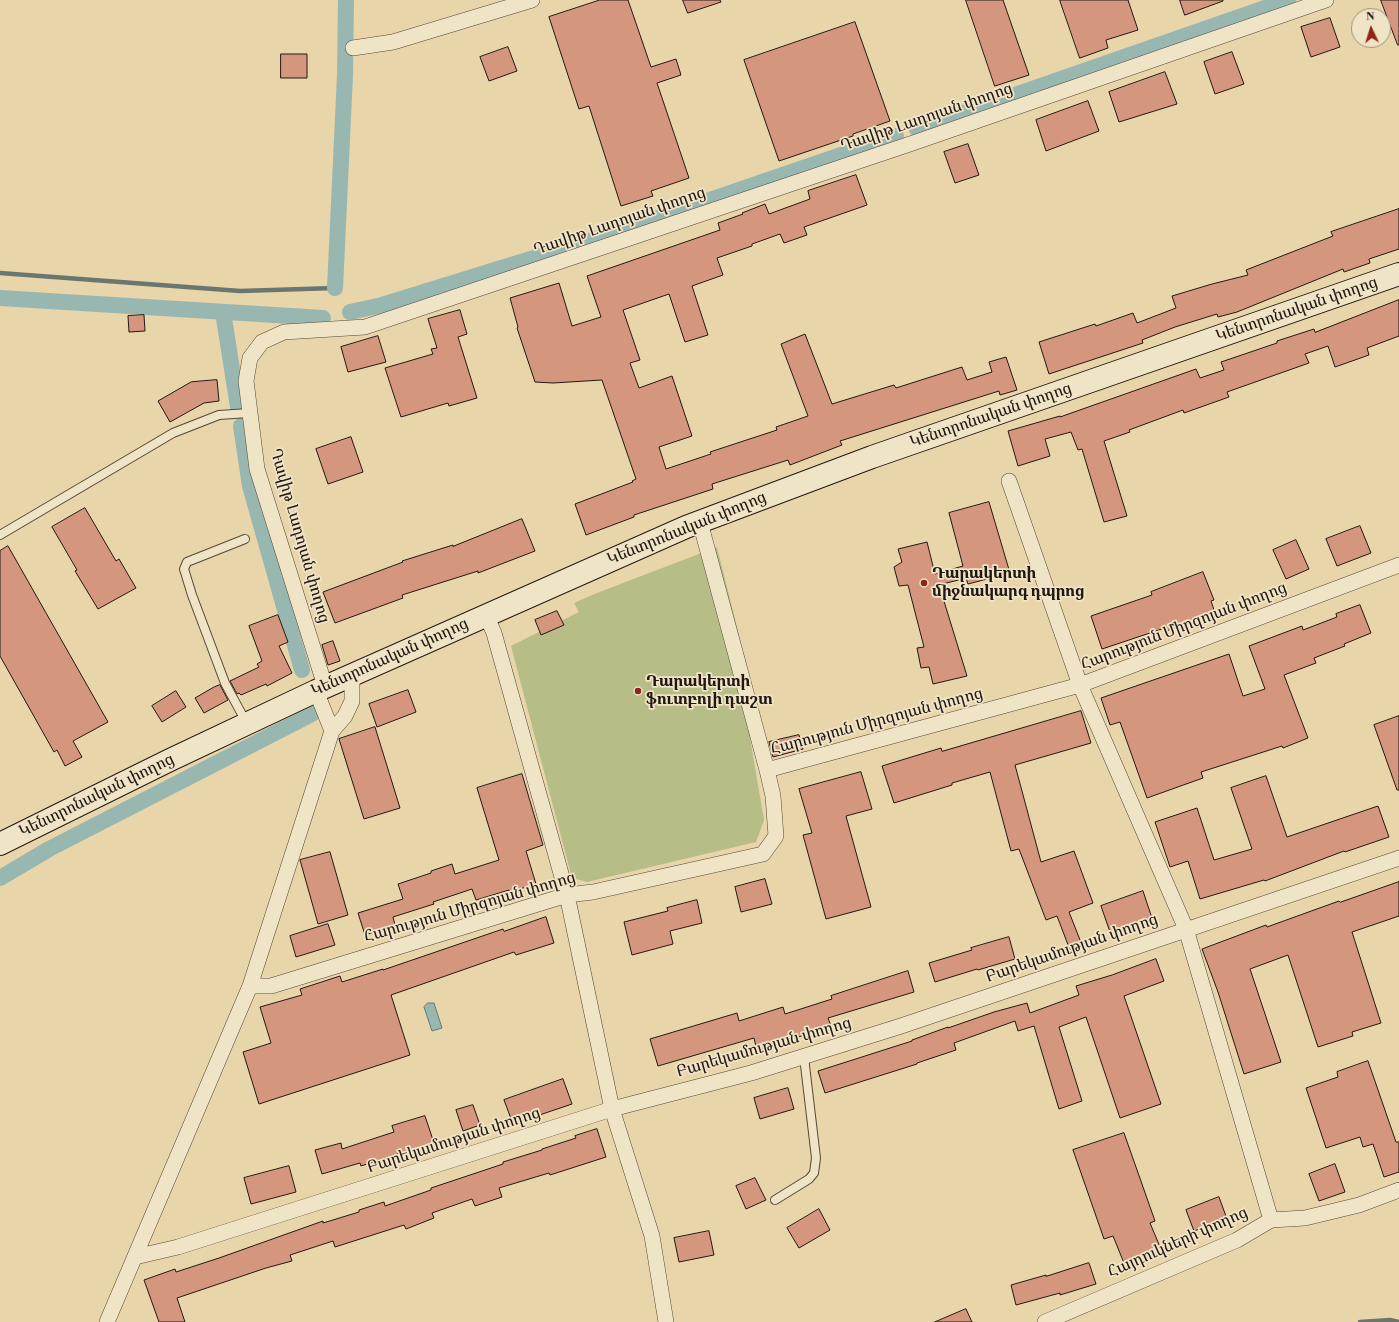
<!DOCTYPE html>
<meta charset="utf-8">
<style>
body{margin:0}
#map{position:relative;width:1399px;height:1322px;overflow:hidden;background:#e8d5a9;font-family:"Libre Bodoni",serif}
canvas{display:block}
.north{position:absolute;left:1351px;top:8px;width:40px;height:40px;box-sizing:border-box;background:#f0e4c7;border:1px solid #9e927f;border-radius:50%;rotate:356deg;font-size:11px;font-weight:700;line-height:16px;text-align:center;color:#231812}
.north::after{content:'';display:block;margin:auto;width:14px;height:18px;background:#8f2418;clip-path:polygon(50% 0,100% 100%,50% 72%,0 100%)}
</style>
<div id="map">
<canvas width="1399" height="1322"></canvas>
<div class="north">N</div>
</div>
<script>
const g = document.querySelector('canvas').getContext('2d');
g.lineJoin = 'round';
function fill(path, color) { g.fillStyle = color; g.fill(path, 'evenodd'); }
function strokePath(path, color, width, dash) { g.strokeStyle = color; g.lineWidth = width; g.lineCap = dash ? 'butt' : 'round'; g.setLineDash(dash || []); g.stroke(path); }
function label(font, color, halo, rows, align = 'center') {
  g.font = font + ' "Libre Bodoni","Noto Serif Armenian",serif'; g.lineWidth = 3.5; g.setLineDash([]); g.textBaseline = 'middle'; g.strokeStyle = halo; g.fillStyle = color; for (const [text, x, y, turn = 0] of rows) {
    g.save(); g.translate(x, y); g.rotate((+turn || 0) * Math.PI / 180); g.textAlign = isNaN(turn) ? turn : align; if (halo) g.strokeText(text, 0, 0); g.fillText(text, 0, 0); g.restore();
  }
}
fill(new Path2D(`
 M717,547L764,735L750,738L764,820L756,842L587,882L572,878L511,646L579,612L574,603L597,593Z`), '#b7bd87');
const water = new Path2D(`
 M428,1003H434L442,1028L432,1031L424,1007Z`);
fill(water, '#99b7b1');
strokePath(water, '#6a7771', 1);
strokePath(new Path2D(`
 M0,273L240,291L335,288
 M1360,1322L1390,1320L1399,1322`), '#6a7771', 4.5);
strokePath(new Path2D(`
 M917,129L1288,0
 M335,288L345,75L346,0
 M0,298L323,318
 M223,312L238,407
 M350,312L382,305L602,237L896,136
 M241,426L250,486L302,670
 M0,878L49,849L312,714`), '#99b7b1', 16);
const building = new Path2D(`
 M600,0H628L651,67L676,59L681,75L657,83L689,178L651,191L653,196L621,206L589,106L579,109L549,17Z
 M683,0H720L721,2L688,13Z
 M966,0H1003L1029,75L995,86Z
 M1060,0H1128L1138,30L1106,40L1108,48L1080,58Z
 M1180,0H1223V1L1185,15Z
 M1381,0H1399V45H1398Z
 M1330,18L1340,47L1311,57L1301,27Z
 M855,22L890,121L853,134V136L779,161L744,60Z
 M508,47L517,71L489,81L480,57Z
 M1232,52L1244,84L1215,94L1204,62Z
 M281,54H307V78H281Z
 M1165,72L1177,104L1119,122L1109,92Z
 M1088,101L1099,131L1046,151L1036,120Z
 M968,144L979,175L955,183L944,152Z
 M856,175L867,205L804,227L807,235L784,243L780,234L752,244V246L717,258L723,275L692,286L708,335L685,342L669,294L623,310L640,360L630,363L639,388L672,376L692,436L659,447L666,469L711,454L710,452L777,430L776,427L808,416L781,344L805,334L832,404L894,385L896,388L962,367L967,380L992,372L989,362L1006,357L1017,390L1000,395L999,391L840,441L842,445L790,465L788,460L712,484L713,489L634,515V517L586,535L575,504L633,482L632,481L636,479L602,380L553,383L535,382L517,328L518,327L510,298L559,283L572,326L601,317L587,276L720,230L718,223L743,214L742,213L765,204L769,214L810,199L808,191Z
 M1399,209V249L1369,259L1370,263L1344,272L1343,269L1237,312L1218,317L1217,314L1175,327L1142,340L1143,343L1049,374L1039,342L1095,324L1096,326L1133,313L1137,323L1176,308L1172,296L1212,284L1248,275L1246,270L1333,236L1331,232Z
 M1399,300V336L1367,348L1369,355L1335,367L1328,346L1305,354L1309,363L1227,392L1229,397L1184,413L1183,410L1129,430L1130,432L1104,441L1127,516L1104,522L1082,449L1078,450L1071,432L1045,439L1050,456L1018,466L1008,431L1060,416V417L1196,369L1200,378L1224,370L1221,362L1277,343V341L1314,329L1315,332Z
 M460,310L467,334L458,337L477,398L449,406L448,403L401,417L385,368L433,354L431,349L437,348L428,319Z
 M144,315L145,331L129,332L128,316Z
 M378,336L386,362L348,372L341,347Z
 M217,380L219,401L204,403L170,422L158,401L191,382Z
 M351,437L363,472L328,484L316,449Z
 M989,502L1010,573L968,584L966,578L939,585L967,676L933,684L929,667L921,668L917,648L924,647L908,585L899,586L894,567L902,562L898,549L927,542L935,574L963,566L949,513Z
 M85,508L116,561L119,559L136,588L98,609L75,571L77,570L52,527Z
 M522,519L535,551L478,573V571L402,595L403,598L335,623L323,592L403,562L402,561L453,545V546Z
 M1360,526L1371,553L1337,566L1326,539Z
 M1296,540L1309,569L1286,579L1273,550Z
 M8,546L108,722L73,741L82,757L65,766L57,750L54,752L0,656V551Z
 M1203,572L1214,600L1211,601L1215,613L1166,631L1165,628L1102,649L1091,616L1152,595L1151,592Z
 M1360,605L1371,633L1344,644L1345,646L1314,658L1316,663L1284,675L1308,738L1283,748L1282,746L1201,772L1203,778L1147,798L1120,722L1110,725L1101,698L1229,654L1243,696L1265,689L1249,646L1302,626L1303,630L1337,617L1336,614Z
 M557,611L564,625L541,635L535,620Z
 M278,615L288,642L279,646L292,673L267,686L266,684L241,695L239,693L237,694L230,681L259,667L257,664L262,661L249,626Z
 M333,641L340,661L328,665L322,645Z
 M220,685L228,700L204,713L195,698L214,687Z
 M408,690L416,712L377,727L369,704Z
 M176,691L186,707L162,722L152,706Z
 M1081,711L1091,743L1015,765L1041,862L1074,851L1093,903L1069,912L1082,945L1070,950L1057,916L1046,920L1019,849L1011,851L990,772L952,783V785L894,803L882,766L941,748L942,751Z
 M1399,716V790H1397L1374,725Z
 M375,727L400,808L364,819L339,739Z
 M799,735L803,749L773,757L769,742Z
 M861,772L872,809L846,816L871,907L826,919L803,835L812,833L799,789Z
 M522,774L543,845L526,851L536,884L510,892L509,890L476,900L472,889L433,902L434,904L393,917L395,925L365,935L358,913L403,899L398,884L431,873V871L452,864L455,874L499,860L477,788Z
 M1266,776L1287,837L1378,806L1389,837L1345,852L1344,851L1265,881L1264,880L1200,899L1188,861L1170,867L1155,822L1197,808L1214,860L1252,849L1231,788Z
 M330,852L348,915L318,924L300,860Z
 M765,879L772,904L741,912L735,887Z
 M1399,882V916L1352,932L1381,1023L1352,1032L1353,1036L1318,1047L1288,955L1250,969L1281,1062L1244,1074L1218,992L1202,949L1266,925L1267,927L1339,901L1340,902Z
 M1143,891L1152,918L1110,932L1101,906Z
 M697,900L702,923L670,931L673,944L632,955L624,922L668,911L667,908Z
 M546,917L554,943L516,955L514,952L391,995L410,1055L259,1104L243,1052L271,1043L260,1007L302,995L300,989L340,976L342,982L383,969V970L503,929L504,931Z
 M328,924L335,945L296,957L290,936Z
 M1009,937L1015,959L978,970L977,969L935,982L929,963L972,950L971,948Z
 M1156,959L1164,981L1124,996L1161,1104L1120,1118L1086,1017L1059,1027L1082,1101L1059,1109L1034,1026L1018,1031L1015,1021L954,1043L956,1050L917,1063V1064L825,1093L818,1071L912,1041V1040L948,1027V1028L994,1012L1027,1003L1030,1013L1079,995L1076,986L1112,975Z
 M908,971L914,992L828,1018L831,1026L757,1051L754,1038L658,1066L650,1039L737,1013L739,1021L783,1007L785,1014L832,999L831,996Z
 M1368,1061L1396,1142H1399V1172L1384,1177L1373,1144L1363,1147L1360,1137L1326,1148L1306,1088L1338,1077L1337,1072Z
 M563,1079L572,1104L513,1124L504,1100Z
 M788,1088L794,1109L760,1119L754,1098Z
 M473,1105L480,1125L463,1131L456,1110Z
 M425,1116L436,1149L402,1160L400,1153L361,1166L360,1163L322,1174L315,1150L341,1143L342,1149L394,1132L392,1126Z
 M597,1129L606,1157L550,1175L549,1173L499,1188L502,1197L475,1206L472,1199L432,1213L434,1218L406,1229L404,1225L335,1247L333,1241L290,1255L292,1261L266,1268L177,1298L185,1322H159L144,1280L175,1269L176,1272L219,1258L323,1221V1223L359,1212V1210L384,1202L385,1206L431,1190V1188L503,1164V1162L542,1150V1149L576,1138L575,1136Z
 M1124,1133L1155,1221L1150,1223L1163,1254L1126,1268L1113,1236L1104,1239L1073,1150Z
 M1335,1164L1345,1192L1319,1201L1309,1174Z
 M289,1166L296,1192L251,1204L244,1178Z
 M755,1178L766,1200L746,1209L736,1186Z
 M1219,1197L1227,1219L1194,1231L1186,1210Z
 M819,1209L830,1230L799,1248L787,1228Z
 M709,1231L714,1255L679,1262L674,1238Z
 M1089,1263L1096,1284L1060,1295V1293L1016,1305L1011,1285L1046,1275V1276Z
 M966,1309L972,1322H935Z`);
fill(building, '#d4967d');
strokePath(building, '#231812', 1);
const service = new Path2D(`
 M0,535L173,433L219,415L249,413
 M245,539L187,562L184,569L192,595L225,683L246,722
 M775,1200L809,1179L814,1173L816,1158L804,1057`);
const minor = new Path2D(`
 M353,48L393,42L532,0
 M1009,481L1080,685L1186,929L1271,1220
 M700,522L767,770
 M486,615L494,633L567,895L612,1109L652,1236L666,1322
 M325,686L257,469L246,381L250,358L262,342L284,332L365,327L910,144L1326,0
 M316,691L332,731
 M250,986H271L567,895L593,892L763,854L776,836L773,796L767,770L1080,685L1399,565
 M135,1257L178,1247L612,1109L751,1073L901,1026L1399,858
 M107,1322L250,986L332,731L345,716L352,701V676
 M1045,1322L1237,1240L1271,1220L1305,1218L1359,1205L1399,1190`);
const secondary = new Path2D(`
 M0,844L170,760L316,691L686,527L872,457L1399,274`);
strokePath(service, '#544738', 10);
strokePath(minor, '#544738', 16);
strokePath(secondary, '#231812', 24);
strokePath(service, '#f0e4c7', 8);
strokePath(minor, '#f0e4c7', 15);
strokePath(secondary, '#f0e4c7', 22);
for (const [x, y, r, color] of [
 [924,583,4,"#8f2418"],
 [638,691,4,"#8f2418"]
]) { const dot = new Path2D(); dot.arc(x, y, r, 0, 2 * Math.PI); g.fillStyle = color; g.fill(dot); strokePath(dot, '#f0e4c7', 1.5); }
label('16px', '#231812', '#f0e4c7', [
 ["Դավիթ Լադոյան փողոց",927,118,-19],
 ["Դավիթ Լադոյան փողոց",620,222,-19],
 ["Կենտրոնական փողոց",1297,310,-19],
 ["Կենտրոնական փողոց",991,416,-19],
 ["Կենտրոնական փողոց",687,529,-22],
 ["Դավիթ Լադոյան փողոց",299,536,74],
 ["Հարություն Միրզոյան փողոց",1184,627,-21],
 ["Կենտրոնական փողոց",390,658,-24],
 ["Հարություն Միրզոյան փողոց",877,722,-15],
 ["Կենտրոնական փողոց",97,796,-26],
 ["Հարություն Միրզոյան փողոց",470,908,-16],
 ["Բարեկամության փողոց",1072,949,-19],
 ["Բարեկամության փողոց",764,1048,-16],
 ["Բարեկամության փողոց",454,1141,-18],
 ["Հայդուկների փողոց",1178,1243,-24]
]);
label('bold 16px', '#231812', '#f0e4c7', [
 ["Դարակերտի",932,574],
 ["միջնակարգ դպրոց",932,592],
 ["Դարակերտի",646,682],
 ["ֆուտբոլի դաշտ",646,700]
], 'left');
</script>
